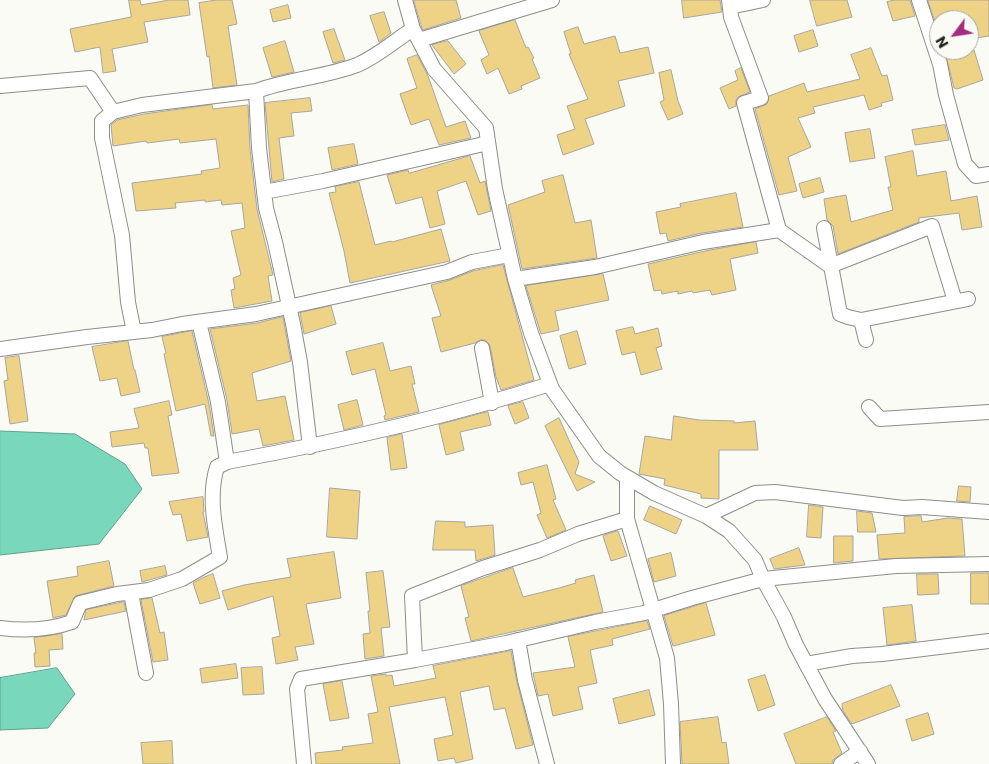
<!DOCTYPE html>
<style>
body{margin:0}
#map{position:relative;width:989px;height:764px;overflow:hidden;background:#f9fbf4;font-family:Poppins,sans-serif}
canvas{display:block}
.north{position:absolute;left:929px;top:10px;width:50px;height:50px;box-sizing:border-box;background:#f9fbf4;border:1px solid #a3a59f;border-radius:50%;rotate:239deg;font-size:14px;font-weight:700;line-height:20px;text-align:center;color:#222320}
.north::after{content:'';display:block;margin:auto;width:18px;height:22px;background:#a62c81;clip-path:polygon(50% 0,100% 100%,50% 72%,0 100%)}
</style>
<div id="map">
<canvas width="989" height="764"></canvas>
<div class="north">N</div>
</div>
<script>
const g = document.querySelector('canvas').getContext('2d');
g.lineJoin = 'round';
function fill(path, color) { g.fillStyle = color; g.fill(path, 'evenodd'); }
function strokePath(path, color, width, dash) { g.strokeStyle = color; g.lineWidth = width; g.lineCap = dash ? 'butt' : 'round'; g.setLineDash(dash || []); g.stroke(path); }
const water = new Path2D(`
 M0,431L75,434L125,464L142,489L99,544L0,555Z
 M57,668L75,694L48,728L0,730V678Z`);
fill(water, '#79d8bb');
strokePath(water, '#5fa28c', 1);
const building = new Path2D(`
 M129,0H140L141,5L169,0H188L190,15L144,22L148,42L112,49L116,71L103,73L100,47L75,52L70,29L131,17Z
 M217,0H232L237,24L228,26L237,85L213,88L209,56L207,57L199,3Z
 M414,0H456L461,18L423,30Z
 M682,0H720L722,12L684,18Z
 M810,0H847L852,17L817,26Z
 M895,0H910L915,16L893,21L887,2Z
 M928,0H989V36L969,39V20H935Z
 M288,5L291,18L273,22L270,10Z
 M384,12L391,33L379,42L370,16Z
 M515,20L526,48L528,47L534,58L532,59L540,78L521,86L522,89L509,94L498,68L487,74L481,60L489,55L479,31Z
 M578,27L584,44L615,36L620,53L648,47L654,73L618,81L625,106L585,119L594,144L563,155L557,135L575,129L567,106L588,99L569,54H571L564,32Z
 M334,29L345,60L333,63L323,32Z
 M813,30L818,46L799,52L794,36Z
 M285,41L294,72L272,77L263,48Z
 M448,41L466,64L454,74L432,45Z
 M871,48L882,76L887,75L893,100L881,103L882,106L869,110L864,95L813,107L815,113L798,118L811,147L788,157L797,191L779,195L755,109L767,104L769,96L804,83L807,92L860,79L851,55Z
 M952,50H974L983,80L957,89L954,88L945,52Z
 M417,55L428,76L446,127L465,121L471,138L439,145L429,119L411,125L400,94L417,88L407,59Z
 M741,68L750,92L738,97L736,100V106L729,109L720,88L738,80L735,71Z
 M671,70L678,101L683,114L668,120L660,102L664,100L659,73Z
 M310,98L312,111L291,113L294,136L279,138L284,179L272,182L265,103Z
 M212,105L213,109L248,105L250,149L257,209L273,275L268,276L272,301L234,308L231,290L235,289L233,278L241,275L231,231L245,228L242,203L222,205L221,200L205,202V200L175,203L176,208L136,211L132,183L202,174L201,171L220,168L216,139L180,143L179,139L147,143L146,141L113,146L111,125L117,120L144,114Z
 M945,125L949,140L915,145L912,130Z
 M870,129L875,158L850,162L845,133Z
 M354,144L358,164L332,170L328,148Z
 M913,151L917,176L946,171L951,201L977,196L982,227L962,230L959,213L919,218V222L838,254L833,226L827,220L824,199L846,195L851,222L893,210L888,187H891L885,157Z
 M470,156L480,183L485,181L491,211L478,215L466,181L437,191L445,224L430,228L422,197L396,204L387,175L408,170L409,173Z
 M563,175L575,223L591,220L597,258L522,269L508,205L545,192L542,181Z
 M820,178L824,192L803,198L799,184Z
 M359,182L375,245L391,241L392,242L441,229L450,261L350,283L344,251L329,193L336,192L335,187Z
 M736,193L743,227L702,233L668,241L666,233L660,234L656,212L681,207L680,204Z
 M756,242L758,253L730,259L736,290L712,295L710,290L693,293L692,291L678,294V291L662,294L661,290L654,291L648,264L705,251Z
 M503,265L534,380L501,390L496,377L490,346L485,340H480L475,343L441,352L432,318L441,316L431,285L450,280L473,271Z
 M603,274L609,300L555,311L559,330L541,334L526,286Z
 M331,306L336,324L304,334L300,313Z
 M283,317L291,361L252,373L257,401L285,396L294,440L263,446L259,429L232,434L227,400L210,329L257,323Z
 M633,327L635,334L658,328L662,346L656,348L662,369L641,375L635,352L622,355L616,331Z
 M192,331L209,404L214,436H211L205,404L176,411L164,354L166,353L162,337Z
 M577,331L586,364L569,369L560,336Z
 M128,341L134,370H135L140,392L121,396L117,378L100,381L92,347Z
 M383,343L390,371L411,366L415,384H412L419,412L385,420L384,416L386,415L375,369L352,375L346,352Z
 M19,356L28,421L10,424L4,381L8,380L5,358Z
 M357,400L363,425L344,430L338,405Z
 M169,401L172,415L168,416L179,473L152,476L148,448H145L144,443L112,447L110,432L139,428L134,409Z
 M523,402L529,418L515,424L508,406Z
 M488,412L491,425L460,432L464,450L446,455L439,425Z
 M674,416L699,420L734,421V423L755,421L758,450H719V499L701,498V494L664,485L665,479L639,474L645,436L671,440Z
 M559,418L579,462L575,474L595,482L577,491L545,426Z
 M402,434L407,468L391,470L387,438Z
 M547,465L556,499L553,500L566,530L547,538L537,515L541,513L533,482L521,485L518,473Z
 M959,486L971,487L970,502L957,501Z
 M330,488L360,491L357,539L327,537Z
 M203,497L204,512H203L208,537L187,541L181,514L173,515L169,502Z
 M809,505L823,507L821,538L807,537Z
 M650,506L682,520L676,534L644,520Z
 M857,511L872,513L876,532H858Z
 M921,516L922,522L948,518L962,519L965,556L879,559L877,535L905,533L904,517Z
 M436,521L465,522V527L493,525L495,555L476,561L475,550H433Z
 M618,531L627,556L611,561L603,536Z
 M834,536H853V561L834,563Z
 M799,548L805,565L774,569L770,559Z
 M334,552L341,598L306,604L314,644L295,647L298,660L276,664L272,638L280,636L273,596L228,610L222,591L244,585L291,577L287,559Z
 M671,553L676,576L654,582L648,559Z
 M109,561L114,586L75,596L66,615L53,618L47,581L78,576L77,567Z
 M165,566L167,575L142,582L140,571Z
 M513,568L523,597L559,588L576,583L575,580L594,575L603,612L471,641L465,618L469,617L461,586Z
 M383,571L390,627L381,628L384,656L365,659L363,634L370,633L368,611H370L366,573Z
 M971,573H989V604H971Z
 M213,574L220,598L200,604L193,583L202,578Z
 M917,574H938L939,594L918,595Z
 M152,598L160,633L164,632L168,660L153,662L141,600Z
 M124,602L126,611L84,620L86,610Z
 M706,603L715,635L673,646L664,616Z
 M912,605L916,641L887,645L883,608Z
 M647,621L650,629L612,639L613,645L590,650L597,683L578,687L583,709L553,716L548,694L538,696L533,673L575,667L568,637Z
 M62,634L63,649L49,650L50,666L35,667L34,653H36L34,638Z
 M511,651L517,682L533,745L516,749L505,708L494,710L489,686L460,692L473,759L456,763L454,758L438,761L434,739L453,735L445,697L389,707L400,764H316L315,753L343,750L342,747L373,743L368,714L378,712L371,676L386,674V676L392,675L394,686L436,678L433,666Z
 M236,664L238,678L202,683L200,669Z
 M262,667L264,694L243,695L241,668Z
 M765,675L775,705L758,711L748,680Z
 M342,681L349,718L330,721L323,684Z
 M891,685L900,706L852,724L843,711L842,704Z
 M649,690L655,715L619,724L613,699Z
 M928,713L934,734L912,741L906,720Z
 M718,717L722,743L726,742L729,764H682L680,722Z
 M827,717L836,731L833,732L842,753L833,760L832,764H796L784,734Z
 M172,741L173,764H143L141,743Z`);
fill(building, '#eed386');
strokePath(building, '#a8a69f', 1);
const street = new Path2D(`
 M405,0L413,29L434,69L486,128L495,189L515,279L531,333L552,389L599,456L620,473L654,493L706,516L729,531L755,560L763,579L784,617L796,645L825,699L868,764
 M919,0L940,64L946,95L965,164L976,176L989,174
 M730,7L763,0
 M419,40L552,0
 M0,86L90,78L113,112
 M264,192L323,181L488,143
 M824,228L840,314L848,317L861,320L968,299
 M779,230L830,266L932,226L955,301
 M515,279L595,267L703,242L779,230L744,103L761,98L731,17L729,0
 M861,320L866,340
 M199,322L218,402L227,462
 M134,332L128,302L122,235L102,138V121L113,112L142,105L256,91
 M482,348L492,403
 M0,349L87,337L152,330L182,324L256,314L447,272L472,262L509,255
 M869,407L880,419L989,412
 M310,447L300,362L293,324L275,242L266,208L259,148L256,91C289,79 325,77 357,65C378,56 394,41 413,29
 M627,478V519L667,658L671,704L673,764
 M706,516L755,493L775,492L903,508L922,507L989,512
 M627,519L578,534L540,550L483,568L412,596L415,660L506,643L595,622L644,613L692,598L763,579L896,566L989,564
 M131,593L146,673
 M0,628C24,631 49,630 72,622L80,603L117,594L149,590L182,579L220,557C215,528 208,496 217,467L227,462C336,442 445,418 550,384
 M518,640L525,680L547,764
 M806,664L852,656L882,654L989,641
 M304,764L297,689L301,679L415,660
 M841,764L860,751`);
strokePath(street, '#8d8f88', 16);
strokePath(street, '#fff', 14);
</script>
